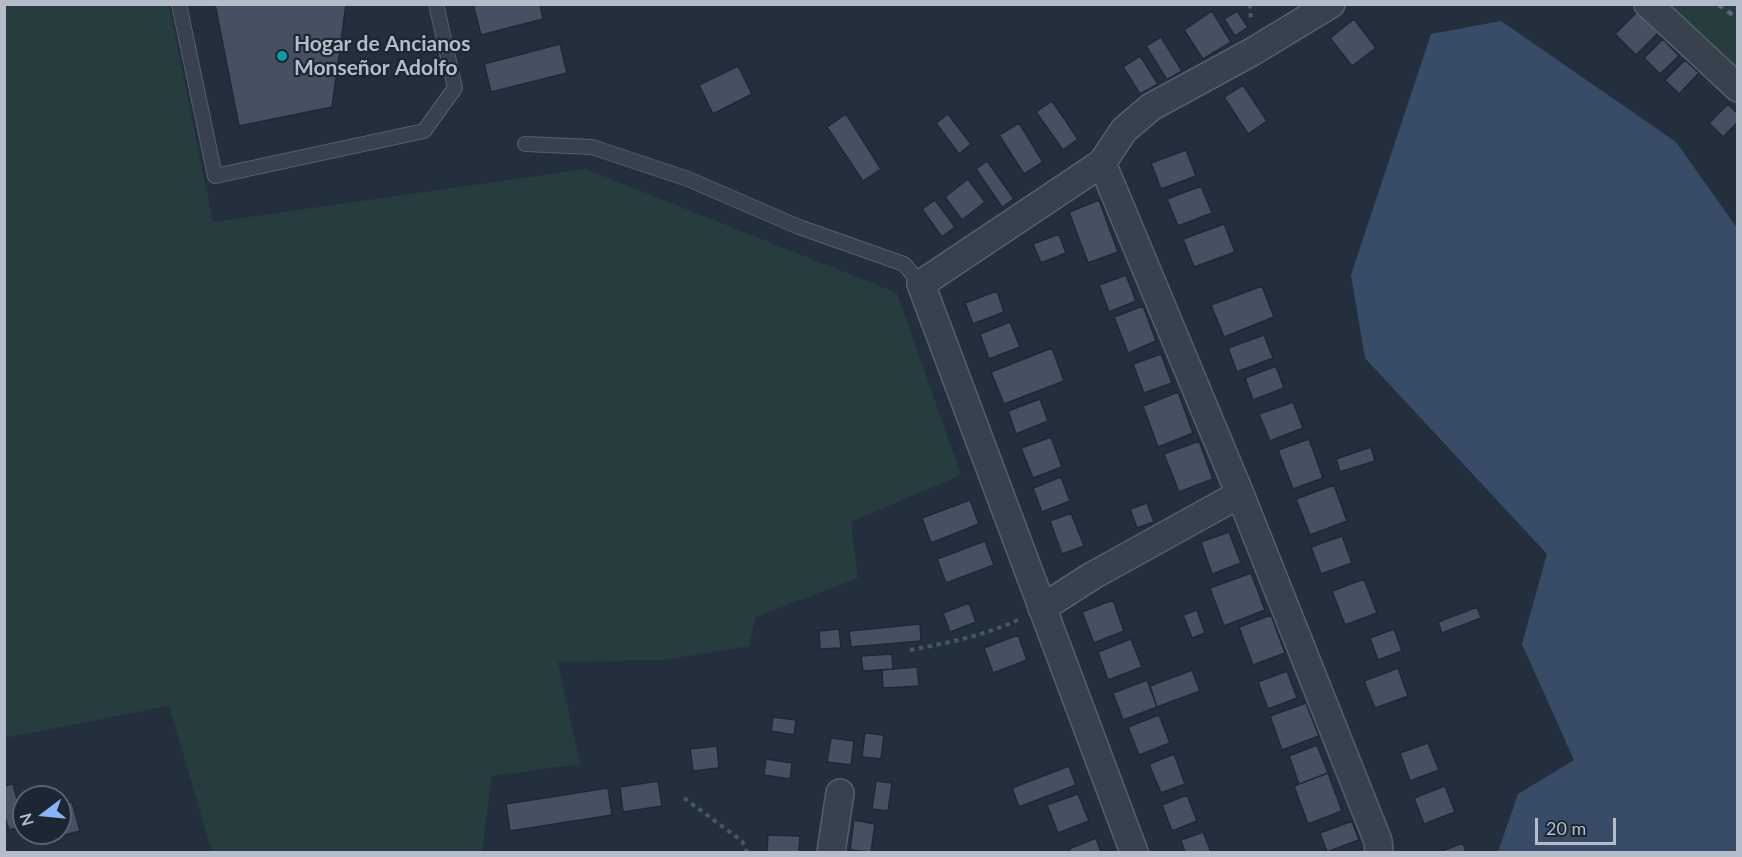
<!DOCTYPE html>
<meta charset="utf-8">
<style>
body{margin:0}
#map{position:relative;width:1742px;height:857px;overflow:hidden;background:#242f3e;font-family:Lato,sans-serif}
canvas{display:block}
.frame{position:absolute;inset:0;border:6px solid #b4bcc9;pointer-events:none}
.north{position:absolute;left:12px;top:785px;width:60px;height:60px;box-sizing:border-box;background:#1d2633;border:2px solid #59626f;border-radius:50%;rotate:254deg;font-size:16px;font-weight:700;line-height:24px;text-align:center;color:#b4bcc9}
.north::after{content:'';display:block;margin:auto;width:21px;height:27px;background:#8ab4f8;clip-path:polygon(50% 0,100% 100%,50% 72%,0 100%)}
.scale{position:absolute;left:1535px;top:818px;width:81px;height:27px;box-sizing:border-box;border:3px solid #b4bcc9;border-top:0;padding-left:8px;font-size:18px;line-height:21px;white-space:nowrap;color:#b4bcc9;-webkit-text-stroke:4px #1d2633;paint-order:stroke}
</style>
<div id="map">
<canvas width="1742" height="857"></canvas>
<div class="frame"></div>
<div class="north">N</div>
<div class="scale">20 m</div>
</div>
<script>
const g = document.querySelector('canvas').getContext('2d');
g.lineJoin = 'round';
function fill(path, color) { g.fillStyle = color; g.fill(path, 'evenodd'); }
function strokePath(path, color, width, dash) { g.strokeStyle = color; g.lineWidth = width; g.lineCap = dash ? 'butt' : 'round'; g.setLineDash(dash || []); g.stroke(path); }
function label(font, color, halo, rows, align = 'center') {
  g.font = font + ' Lato,sans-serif'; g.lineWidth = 4.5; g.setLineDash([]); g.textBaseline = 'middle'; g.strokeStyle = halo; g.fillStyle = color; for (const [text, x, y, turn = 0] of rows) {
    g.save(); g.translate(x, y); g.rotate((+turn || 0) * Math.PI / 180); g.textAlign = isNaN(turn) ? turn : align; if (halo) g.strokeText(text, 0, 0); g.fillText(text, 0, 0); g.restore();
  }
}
fill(new Path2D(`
 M4,5H169L213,222L586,169L897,293L961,475L851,522L858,578L756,617L749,646L664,660L558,662L580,764L492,776L482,852H212L169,706L5,738Z
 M1643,5H1737V83Z`), '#263c3f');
fill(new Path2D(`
 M1501,21L1676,142L1737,228V852H1498L1518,794L1574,760L1522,644L1547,554L1365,358L1351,275L1431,34Z`), '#394c67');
const building = new Path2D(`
 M215,4H346L332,107L239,126Z
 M473,4H540L543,19L481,35Z
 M1212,11L1231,42L1203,59L1184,30Z
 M1237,11L1248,27L1235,36L1224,19Z
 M1637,12L1658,33L1636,55L1615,34Z
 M1354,19L1376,48L1352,66L1330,38Z
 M1161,37L1182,71L1167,80L1146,46Z
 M1663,39L1679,56L1660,74L1644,58Z
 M560,44L567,73L491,92L484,64Z
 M1140,56L1158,84L1140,94L1123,67Z
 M1685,60L1699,73L1679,94L1665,80Z
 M738,66L752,94L713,114L699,85Z
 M1243,85L1267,121L1248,134L1224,97Z
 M1052,101L1078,139L1063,150L1036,112Z
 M1728,104L1738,114V122L1723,137L1709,123Z
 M846,114L881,169L863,181L827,127Z
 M948,114L971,144L959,154L936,123Z
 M1019,123L1043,162L1024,174L999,135Z
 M1186,150L1196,176L1161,189L1151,163Z
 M987,161L1014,199L1002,207L976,169Z
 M968,179L985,202L962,220L945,197Z
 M1201,186L1212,213L1178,226L1167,199Z
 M935,200L955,227L942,237L922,209Z
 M1099,200L1118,252L1088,263L1069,212Z
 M1224,224L1235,252L1194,267L1183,239Z
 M1059,234L1066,253L1041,263L1033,244Z
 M1126,275L1136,301L1109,312L1099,285Z
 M1262,286L1274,317L1224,337L1211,305Z
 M997,291L1004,312L973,324L965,303Z
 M1143,306L1156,341L1128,353L1114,317Z
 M1010,322L1020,347L989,359L980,334Z
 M1264,335L1273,358L1237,372L1228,348Z
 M1052,348L1064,381L1004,404L991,372Z
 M1161,354L1172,383L1144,393L1133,364Z
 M1276,366L1284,388L1253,400L1245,378Z
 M1178,392L1193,433L1158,447L1143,406Z
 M1040,399L1048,421L1016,434L1008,411Z
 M1293,402L1303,428L1270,441L1259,414Z
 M1051,437L1062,467L1033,478L1021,448Z
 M1309,439L1323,478L1293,489L1278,450Z
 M1199,441L1213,479L1179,492L1164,454Z
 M1371,447L1375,461L1340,472L1336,459Z
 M1061,477L1070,501L1042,512L1033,488Z
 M1334,485L1347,521L1310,535L1296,499Z
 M970,500L979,524L931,543L922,518Z
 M1147,503L1154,522L1137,528L1130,509Z
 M1071,513L1084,546L1062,554L1050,521Z
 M1229,532L1241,563L1212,574L1201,542Z
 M1342,536L1352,563L1321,574L1311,547Z
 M985,541L994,565L946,583L937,559Z
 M1251,573L1265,610L1224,626L1210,588Z
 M1364,579L1377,613L1345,625L1332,591Z
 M1113,600L1124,631L1094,643L1082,612Z
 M969,603L976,622L950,632L943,613Z
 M1477,607L1481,618L1442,633L1438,622Z
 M1197,610L1205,633L1192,638L1183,615Z
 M1271,615L1285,653L1253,665L1239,627Z
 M920,624L921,641L851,647L849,631Z
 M839,629L841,648L820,649L819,631Z
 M1394,629L1402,651L1378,660L1370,638Z
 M1018,635L1027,660L993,673L984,648Z
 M1131,639L1142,667L1108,680L1098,652Z
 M892,654L893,669L863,671L861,656Z
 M917,667L919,686L883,688L882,670Z
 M1398,668L1408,696L1375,708L1364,681Z
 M1192,670L1200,691L1157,707L1150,686Z
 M1287,671L1297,698L1268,709L1258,682Z
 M1147,680L1157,707L1123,720L1113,693Z
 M1306,703L1319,736L1282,750L1270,716Z
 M1159,715L1170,743L1139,755L1128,727Z
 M773,717L796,720L794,735L771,731Z
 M865,733L884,735L881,759L862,757Z
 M831,738L854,741L851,765L827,762Z
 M1428,743L1439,770L1410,781L1400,753Z
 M1317,745L1328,773L1299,784L1289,756Z
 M717,746L719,768L693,771L690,749Z
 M1174,754L1185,784L1161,793L1149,764Z
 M766,759L792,763L790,779L764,775Z
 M1069,766L1076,785L1019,807L1012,788Z
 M1328,773L1342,811L1308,824L1294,786Z
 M658,781L662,806L623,812L620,787Z
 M876,781L892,783L888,811L872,809Z
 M13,784L24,826L9,830L4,814V786Z
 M1445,786L1455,812L1424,824L1414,798Z
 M608,788L612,815L510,831L506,804Z
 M1078,794L1089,821L1058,833L1047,805Z
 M1187,795L1197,821L1172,831L1162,805Z
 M72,802L80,831L60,836V805Z
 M854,820L875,824L871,852L850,850Z
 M1352,821L1359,840L1327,852L1320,833Z
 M1203,832L1211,852H1185L1181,840Z
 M768,835L800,836L799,852H767Z
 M1096,838L1101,852H1070L1069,849Z
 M1463,843L1466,852H1439Z`);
fill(building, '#455162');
strokePath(building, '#1f2835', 1.5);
const lane = new Path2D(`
 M179,4L215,176L424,131L455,88L436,4
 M525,144L592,147L688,179L799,227L904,264L921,284`);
const street = new Path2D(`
 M1648,4L1738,88
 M1102,163L1240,494L1378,841L1379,852
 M1042,608L1092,576L1240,494
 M831,852L840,793
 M1134,852L921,284L1102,163L1124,130L1151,107L1252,52L1331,4`);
strokePath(lane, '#565f6c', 16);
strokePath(street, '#565f6c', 30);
strokePath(new Path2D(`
 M1250,4L1251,22
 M910,650C947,643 983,636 1018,620
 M684,798L742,841L747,852`), '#44595c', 4, [4.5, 4.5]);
strokePath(lane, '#38414e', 14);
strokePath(street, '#38414e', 27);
strokePath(new Path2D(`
 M1718,4L1738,19`), '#5a6575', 4.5, [6, 6]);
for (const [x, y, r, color] of [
 [282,56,6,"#0f9aa8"]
]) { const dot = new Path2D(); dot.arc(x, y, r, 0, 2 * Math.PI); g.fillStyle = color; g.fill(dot); strokePath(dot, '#1d2633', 2); }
label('bold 21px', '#b4bcc9', '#1d2633', [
 ["Hogar de Ancianos",294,44],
 ["Monseñor Adolfo",294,68]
], 'left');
</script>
